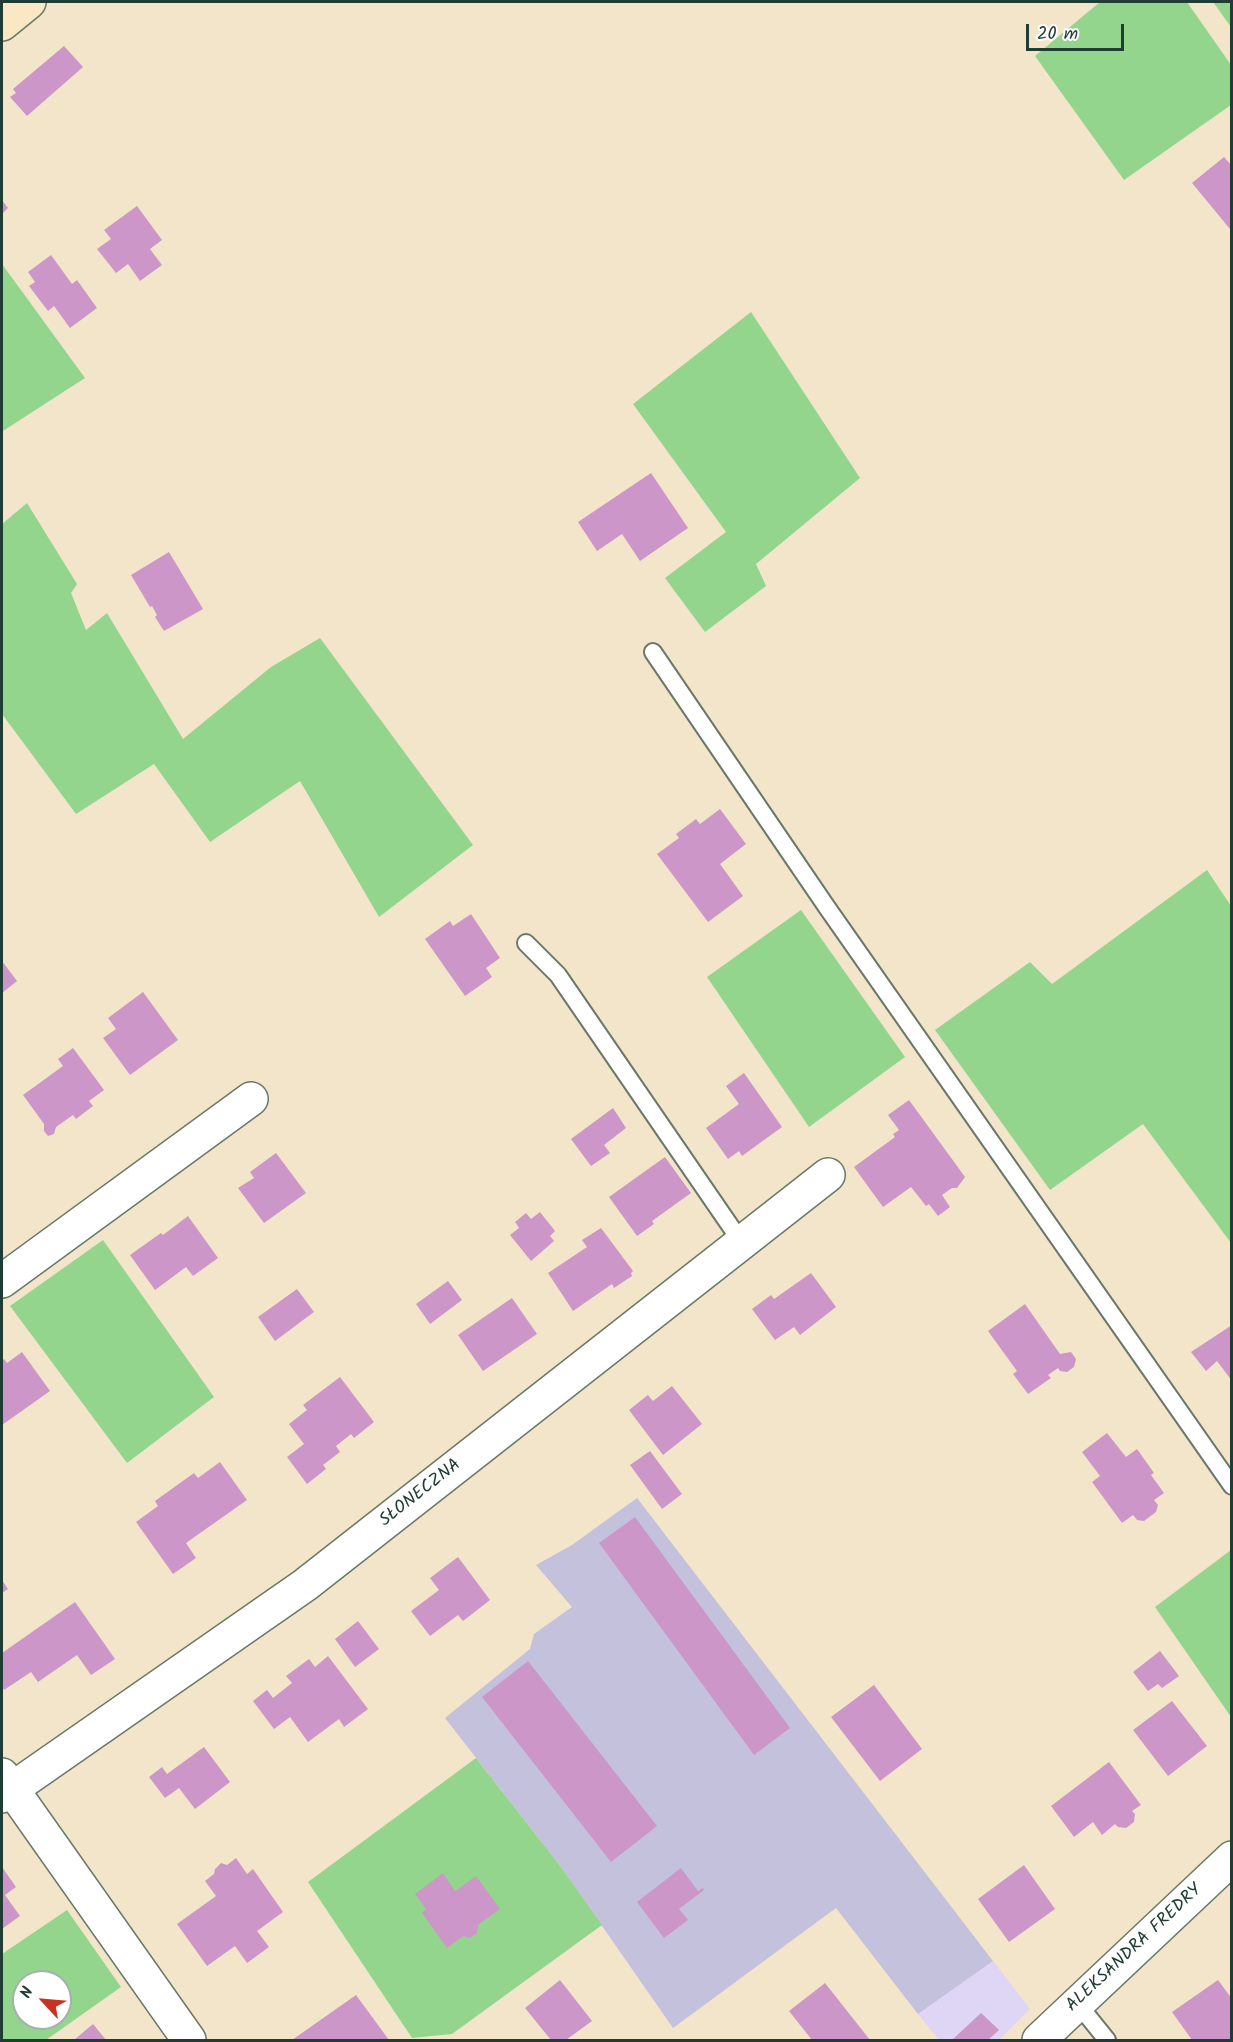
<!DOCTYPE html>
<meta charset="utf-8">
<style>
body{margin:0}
#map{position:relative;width:1233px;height:2042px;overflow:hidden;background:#f3e5ca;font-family:Kalam,sans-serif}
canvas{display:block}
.frame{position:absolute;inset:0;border:3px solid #1f3d34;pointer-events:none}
.north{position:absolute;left:12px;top:1970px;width:60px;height:60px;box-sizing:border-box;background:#fff;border:2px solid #a5b1ae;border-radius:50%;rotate:296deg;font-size:16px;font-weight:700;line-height:24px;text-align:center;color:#1f3d34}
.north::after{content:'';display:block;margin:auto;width:21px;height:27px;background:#c8321e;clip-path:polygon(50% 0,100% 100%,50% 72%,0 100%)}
.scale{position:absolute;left:1026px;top:24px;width:98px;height:27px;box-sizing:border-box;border:3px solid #1f3d34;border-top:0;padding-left:8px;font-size:18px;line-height:21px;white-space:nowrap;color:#1f3d34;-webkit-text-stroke:4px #fff;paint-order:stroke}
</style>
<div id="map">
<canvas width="1233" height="2042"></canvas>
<div class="frame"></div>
<div class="north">N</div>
<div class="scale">20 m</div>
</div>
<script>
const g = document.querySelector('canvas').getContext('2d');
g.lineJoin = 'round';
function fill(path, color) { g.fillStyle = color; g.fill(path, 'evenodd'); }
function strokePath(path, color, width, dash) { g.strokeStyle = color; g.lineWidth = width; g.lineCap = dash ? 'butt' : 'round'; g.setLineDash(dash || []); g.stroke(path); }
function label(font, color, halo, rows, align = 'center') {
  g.font = font + ' Kalam,sans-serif'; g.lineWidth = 4.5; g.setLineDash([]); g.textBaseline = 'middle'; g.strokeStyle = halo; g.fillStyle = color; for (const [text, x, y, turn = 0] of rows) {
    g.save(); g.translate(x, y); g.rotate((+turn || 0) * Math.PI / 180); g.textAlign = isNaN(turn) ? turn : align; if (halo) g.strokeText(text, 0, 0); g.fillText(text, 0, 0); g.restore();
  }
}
fill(new Path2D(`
 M993,1961L1030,2009L999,2040H939L918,2014Z`), '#dfd5f5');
fill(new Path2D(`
 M637,1498L993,1961L918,2014L836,1908L673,2028L561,1867L445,1718L530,1649L534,1634L572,1607L536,1565L572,1545Z`), '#c3c1db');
fill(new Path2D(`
 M1100,2H1187L1231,65V105L1124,180L1035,56Z
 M1213,2H1231V27Z
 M2,264L85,378L3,431L2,428Z
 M751,312L860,478L756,564L766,586L705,632L665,578L726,532L633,404Z
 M27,503L77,584L71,593L86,630L107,613L183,739L271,667L320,638L473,845L379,917L300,781L210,842L154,764L76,814L2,714V524Z
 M1207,870L1231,906V1243L1143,1124L1050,1190L935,1030L1030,962L1052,984Z
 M801,910L905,1057L809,1127L707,977Z
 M103,1240L214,1397L127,1463L10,1306Z
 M1231,1550V1717L1155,1607Z
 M476,1758L561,1867L602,1925L452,2034L412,2038L308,1882Z
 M67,1910L121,1987L46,2040H2V1954ZM24,1982H60V2018H24Z`), '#93d58d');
fill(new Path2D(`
 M64,46L83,67L27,116L10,97L16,93L13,89Z
 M1224,157L1232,166V227L1230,229L1192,183Z
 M2,200L8,208L2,214Z
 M137,206L162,240L150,249L162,265L140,281L128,264L116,273L97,249L111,239L104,230Z
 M51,255L72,284L77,280L97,308L70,328L54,306L48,311L29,286L35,282L28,272Z
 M651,473L688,528L640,561L622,534L597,551L578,522Z
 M169,552L203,609L164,631L155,617L157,615L152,606L150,607L131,575Z
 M720,809L746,844L720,864L743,896L708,922L657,854L679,838L676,834L696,819L700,824Z
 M471,914L500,958L486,968L492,977L465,996L425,939L450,921L453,926Z
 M2,961L17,981L2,993Z
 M143,992L178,1040L130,1075L103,1038L116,1029L108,1018Z
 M73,1048L104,1090L89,1101L93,1106L76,1119L73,1115L56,1127L54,1134L48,1136L44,1131V1124L23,1095L63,1066L58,1059Z
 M744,1073L782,1127L742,1156L739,1151L728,1159L706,1128L739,1104L726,1086Z
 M909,1100L965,1177L957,1188H952L942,1195L950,1207L938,1216L929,1204L926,1206L911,1187L883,1207L854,1167L895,1137L893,1134L899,1130L888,1115Z
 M613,1108L626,1128L604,1145L610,1153L591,1166L571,1139Z
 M276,1153L306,1193L264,1223L238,1188L254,1178L250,1172Z
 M665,1157L691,1193L652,1221L654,1224L637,1236L609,1197Z
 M540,1212L555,1231L550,1236L554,1241L531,1261L510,1235L519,1228L515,1222L526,1213L531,1219Z
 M188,1216L218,1258L193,1276L186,1267L155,1290L130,1255L161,1233L163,1235Z
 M601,1228L633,1271L631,1273L632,1276L614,1288L612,1284L573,1311L548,1273L587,1247L582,1240Z
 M811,1273L836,1307L800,1335L794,1327L775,1340L752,1309L771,1295L774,1299Z
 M448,1281L462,1300L430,1324L416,1304Z
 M297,1289L314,1312L275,1341L258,1317Z
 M512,1298L537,1334L483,1371L458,1335Z
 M1025,1304L1060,1354L1071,1352L1076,1359L1074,1367L1067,1372L1060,1371L1058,1368L1048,1375L1051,1378L1028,1394L1013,1374L1017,1371L988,1331Z
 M1232,1325V1381L1217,1361L1206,1371L1191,1352Z
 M22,1352L50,1391L2,1425V1361L4,1359L7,1363Z
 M340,1377L374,1422L354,1438L351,1434L336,1446L340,1452L323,1465L326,1469L307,1484L287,1457L304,1444L289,1424L307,1410L303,1405Z
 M672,1386L702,1424L663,1455L629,1410L648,1395L653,1401Z
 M1107,1433L1126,1457L1137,1449L1154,1473L1151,1475L1164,1493L1154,1500L1158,1505L1156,1512L1144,1521L1137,1520L1133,1515L1122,1523L1092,1482L1100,1476L1082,1452Z
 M650,1451L682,1494L662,1509L630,1465Z
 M220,1462L247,1500L186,1543L196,1558L173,1574L136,1522L158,1506L155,1501L194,1473L198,1478Z
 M635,1517L790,1728L754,1755L599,1543Z
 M458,1557L490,1600L463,1621L458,1615L430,1636L411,1611L439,1590L430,1578Z
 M2,1580L8,1589L2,1593Z
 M75,1602L115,1659L91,1675L77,1655L38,1682L31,1672L4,1690L2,1686V1653Z
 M358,1621L379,1649L355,1667L335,1639Z
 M1160,1651L1179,1676L1162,1688L1158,1684L1148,1691L1133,1672Z
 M328,1656L368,1709L344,1727L339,1719L308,1742L290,1717L274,1729L253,1701L267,1690L273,1698L292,1683L286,1676L309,1659L315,1667Z
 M528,1661L657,1826L611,1862L482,1697Z
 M874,1685L922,1749L880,1781L831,1717Z
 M1172,1701L1207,1746L1168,1776L1133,1730Z
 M204,1747L230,1782L195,1809L179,1788L165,1798L149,1777L162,1767L167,1774Z
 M1109,1762L1141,1805L1132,1811L1135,1814L1134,1822L1126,1828L1118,1827L1115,1824L1102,1835L1093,1822L1074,1837L1051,1806Z
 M236,1858L247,1874L253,1869L283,1912L257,1931L269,1947L247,1963L235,1946L207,1966L177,1924L216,1896L205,1881L214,1874L215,1869L221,1863L227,1865Z
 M1024,1865L1055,1909L1009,1942L978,1899Z
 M2,1867L16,1887L5,1895L20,1916L2,1929Z
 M681,1868L698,1891L703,1888L704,1890L679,1909L688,1920L664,1938L637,1902Z
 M443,1873L455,1891L476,1876L500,1909L478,1925L477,1933L470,1938L463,1936L447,1948L422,1913L426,1909L415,1894Z
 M560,1980L592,2021L566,2040H551L525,2008Z
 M1218,1980L1232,1999V2040H1192L1172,2012Z
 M825,1983L870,2040H812L789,2011Z
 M356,1995L389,2040H292Z
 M981,2013L999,2030L988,2040H952Z
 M93,2024L106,2040H74Z`), '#cc97c8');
const service = new Path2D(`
 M653,652L826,906L1232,1486
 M526,943L558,975L742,1243
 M1078,2004L1107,2040`);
const minor = new Path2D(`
 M2,1281L251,1099
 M2,1775L189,2040
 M2,1796L305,1585L828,1175
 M1039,2040L1232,1858`);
const secondary = new Path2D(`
 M2,24L29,2`);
strokePath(service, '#697868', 20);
strokePath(minor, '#697868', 36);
strokePath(secondary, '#697868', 36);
strokePath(service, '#fff', 16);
strokePath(minor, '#fff', 33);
strokePath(secondary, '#fae7c3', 33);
label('18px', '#1f3d34', '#fff', [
 ["SŁONECZNA",421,1494,-38],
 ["ALEKSANDRA FREDRY",1135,1949,-43]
]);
</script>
